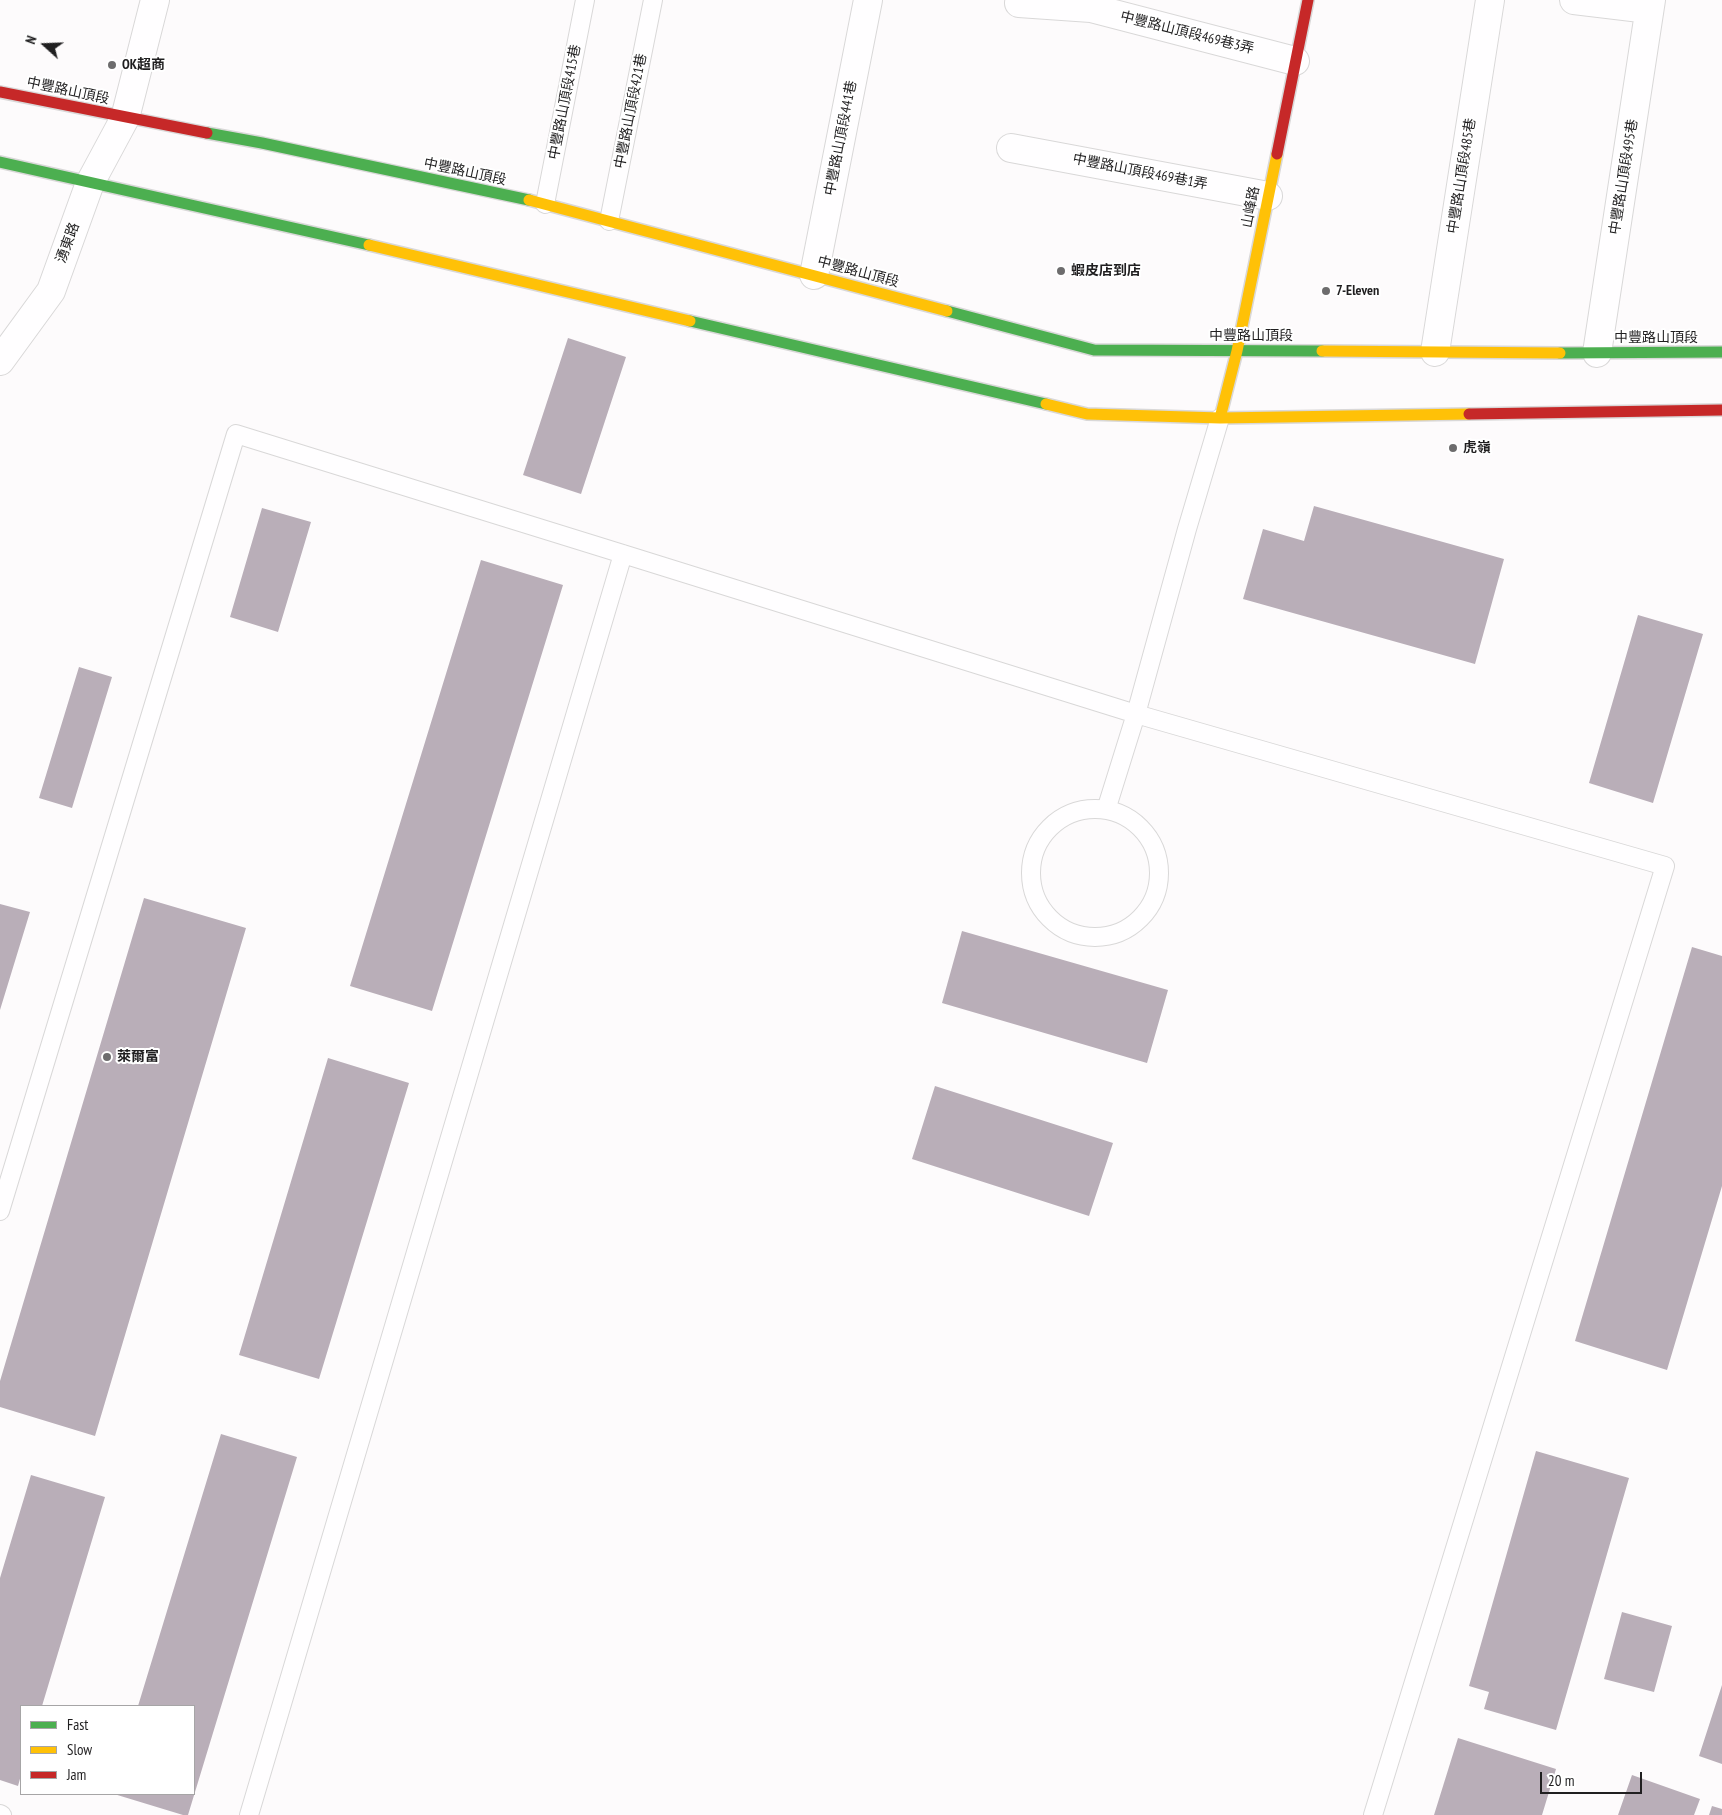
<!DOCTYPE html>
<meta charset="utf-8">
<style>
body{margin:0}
#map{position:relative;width:1722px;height:1815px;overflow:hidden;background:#fdfbfc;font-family:"PT Sans Narrow",sans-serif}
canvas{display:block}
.legend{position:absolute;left:20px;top:1705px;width:175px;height:90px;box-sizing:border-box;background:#fff;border:1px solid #a6a5a6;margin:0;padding:6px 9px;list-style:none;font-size:15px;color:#201f20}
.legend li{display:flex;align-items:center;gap:10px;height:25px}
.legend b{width:25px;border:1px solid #a6a5a6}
.north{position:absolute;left:20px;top:20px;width:50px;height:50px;-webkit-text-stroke:4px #fff;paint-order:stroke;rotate:290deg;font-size:14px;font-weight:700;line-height:20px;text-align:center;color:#201f20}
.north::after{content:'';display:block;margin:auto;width:18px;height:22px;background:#201f20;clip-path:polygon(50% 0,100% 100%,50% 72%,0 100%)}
.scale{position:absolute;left:1540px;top:1772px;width:102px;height:22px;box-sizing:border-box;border:2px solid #201f20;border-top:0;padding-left:6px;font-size:15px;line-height:18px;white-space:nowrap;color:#201f20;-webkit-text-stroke:4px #fff;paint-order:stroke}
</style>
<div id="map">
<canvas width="1722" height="1815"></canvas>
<ul class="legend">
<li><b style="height:6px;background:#4caf50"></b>Fast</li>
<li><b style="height:6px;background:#ffc107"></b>Slow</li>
<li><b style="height:6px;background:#c62828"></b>Jam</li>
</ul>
<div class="north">N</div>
<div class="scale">20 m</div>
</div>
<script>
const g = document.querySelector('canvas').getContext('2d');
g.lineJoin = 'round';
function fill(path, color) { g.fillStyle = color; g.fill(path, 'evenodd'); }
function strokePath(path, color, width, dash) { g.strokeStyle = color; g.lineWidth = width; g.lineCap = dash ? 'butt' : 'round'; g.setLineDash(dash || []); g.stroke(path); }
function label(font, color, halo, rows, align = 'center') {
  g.font = font + ' "PT Sans Narrow","Noto Sans TC",sans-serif'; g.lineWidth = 4; g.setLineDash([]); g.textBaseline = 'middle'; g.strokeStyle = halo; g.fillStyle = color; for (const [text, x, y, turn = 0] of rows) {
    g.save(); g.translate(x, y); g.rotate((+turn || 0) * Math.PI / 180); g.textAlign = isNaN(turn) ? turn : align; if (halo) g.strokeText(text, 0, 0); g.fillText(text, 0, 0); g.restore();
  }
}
fill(new Path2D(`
 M568,338L626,357L581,494L523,475Z
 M1314,506L1504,559L1475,664L1243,599L1263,529L1304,541Z
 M262,508L311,522L278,632L230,617Z
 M481,560L563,585L432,1011L350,986Z
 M1638,615L1703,634L1653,803L1589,783Z
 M79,667L112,677L72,808L39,798Z
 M144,898L246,928L95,1436L0,1407V1381Z
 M0,904L30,912L0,1010Z
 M962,931L1168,990L1147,1063L942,1003Z
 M1692,947L1722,956V1186L1667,1370L1575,1341Z
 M328,1058L409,1083L319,1379L239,1355Z
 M935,1086L1113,1143L1089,1216L912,1159Z
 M221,1434L297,1457L188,1815H183L114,1794H194V1706H138Z
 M1536,1451L1629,1478L1556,1730L1484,1709L1489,1692L1469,1686Z
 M31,1475L105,1497L42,1706H21V1775L18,1786L0,1780V1578Z
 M1622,1612L1672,1626L1654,1692L1604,1679Z
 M1722,1685V1764L1699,1756Z
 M1458,1738L1556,1769L1542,1815H1434Z
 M1632,1775L1700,1799L1694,1815H1618Z
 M1712,1806L1722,1809V1815H1709Z`), '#b9aeb8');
const lane = new Path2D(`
 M545,204L585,0
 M609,221L653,0
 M1220,418L1187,529L1136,714L1665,866L1373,1815
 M1031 873a64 64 0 1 1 128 0a64 64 0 1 1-128 0Z
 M0,1211L236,434L623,554
 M0,1814L2,1815
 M249,1815L623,554L1136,714L1106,810`);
const street = new Path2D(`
 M1574,0L1649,9
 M1019,3L1091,8L1295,61
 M1011,148L1268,196
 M814,275L868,0
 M1435,352L1490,0
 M1597,353L1651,0
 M0,361L51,291L90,183L125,118L155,0`);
const fast = new Path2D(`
 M207,133L262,143L529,200
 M0,162L369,245
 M947,311L1094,350L1322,351
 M690,321L1046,404
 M1560,353L1722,352`);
const slow = new Path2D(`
 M529,200L947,311
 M369,245L690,321
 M1322,351L1560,353
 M1046,404L1087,414L1220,418L1469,414
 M1220,418L1237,351L1277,154`);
const jam = new Path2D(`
 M0,92L207,133
 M1277,154L1308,0
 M1469,414L1722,410`);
strokePath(lane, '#d9d8d8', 20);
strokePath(street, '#d9d8d8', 30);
strokePath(fast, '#d9d8d8', 14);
strokePath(slow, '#d9d8d8', 14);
strokePath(jam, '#d9d8d8', 14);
strokePath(lane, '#fffeff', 18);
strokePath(street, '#fffeff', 28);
strokePath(fast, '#4caf50', 11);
strokePath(slow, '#ffc107', 11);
strokePath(jam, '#c62828', 11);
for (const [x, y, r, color] of [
 [112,65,5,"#6d6c6d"],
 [1061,271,5,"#6d6c6d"],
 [1326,291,5,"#6d6c6d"],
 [1453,448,5,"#6d6c6d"],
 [107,1057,5,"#6d6c6d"]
]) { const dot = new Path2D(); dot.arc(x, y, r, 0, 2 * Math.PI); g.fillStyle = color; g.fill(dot); strokePath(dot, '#fff', 2); }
label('14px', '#201f20', '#fff', [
 ["中豐路山頂段469巷3弄",1187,33,14],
 ["中豐路山頂段",68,91,12],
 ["中豐路山頂段415巷",565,102,-79],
 ["中豐路山頂段421巷",631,111,-79],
 ["中豐路山頂段441巷",841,138,-79],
 ["中豐路山頂段",465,172,12],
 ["中豐路山頂段469巷1弄",1140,172,11],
 ["中豐路山頂段485巷",1462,176,-81],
 ["中豐路山頂段495巷",1624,177,-81],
 ["山峰路",1251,207,-79],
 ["湧東路",68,243,-70],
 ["中豐路山頂段",858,272,15],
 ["中豐路山頂段",1251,336],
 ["中豐路山頂段",1656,338]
]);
label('bold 14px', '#201f20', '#fff', [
 ["OK超商",122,65],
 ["蝦皮店到店",1071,271],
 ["7-Eleven",1336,291],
 ["虎嶺",1463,448],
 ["萊爾富",117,1057]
], 'left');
</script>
